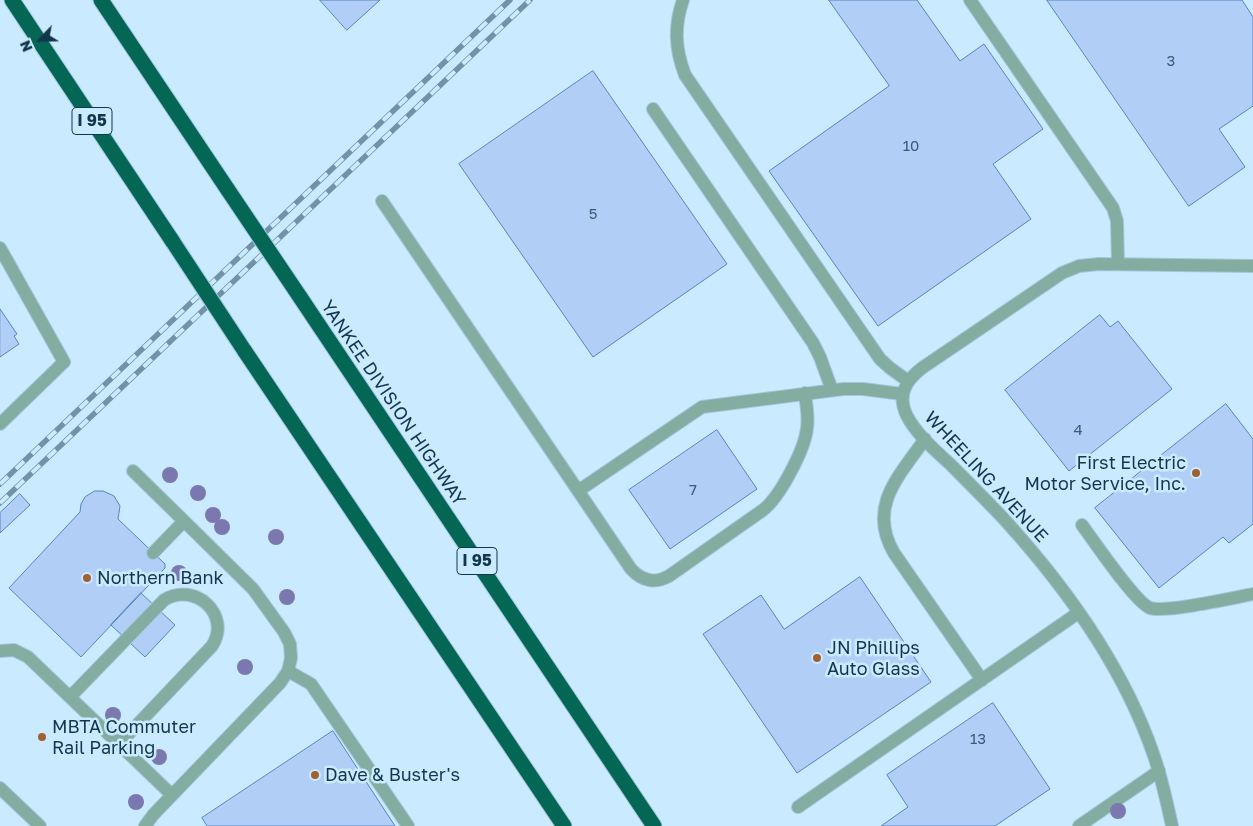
<!DOCTYPE html>
<style>
body{margin:0}
#map{position:relative;width:1253px;height:826px;overflow:hidden;background:#caeaff;font-family:"Golos Text",sans-serif}
canvas{display:block}
.north{position:absolute;left:15px;top:15px;width:50px;height:50px;-webkit-text-stroke:4px #caeaff;paint-order:stroke;rotate:246deg;font-size:14px;font-weight:700;line-height:20px;text-align:center;color:#12374b}
.north::after{content:'';display:block;margin:auto;width:18px;height:22px;background:#12374b;clip-path:polygon(50% 0,100% 100%,50% 72%,0 100%)}
</style>
<div id="map">
<canvas width="1253" height="826"></canvas>
<div class="north">N</div>
</div>
<script>
const g = document.querySelector('canvas').getContext('2d');
g.lineJoin = 'round';
function fill(path, color) { g.fillStyle = color; g.fill(path, 'evenodd'); }
function strokePath(path, color, width, dash) { g.strokeStyle = color; g.lineWidth = width; g.lineCap = dash ? 'butt' : 'round'; g.setLineDash(dash || []); g.stroke(path); }
function label(font, color, halo, rows, align = 'center') {
  g.font = font + ' "Golos Text",sans-serif'; g.lineWidth = 5; g.setLineDash([]); g.textBaseline = 'middle'; g.strokeStyle = halo; g.fillStyle = color; for (const [text, x, y, turn = 0] of rows) {
    g.save(); g.translate(x, y); g.rotate((+turn || 0) * Math.PI / 180); g.textAlign = isNaN(turn) ? turn : align; if (halo) g.strokeText(text, 0, 0); g.fillText(text, 0, 0); g.restore();
  }
}
const building = new Path2D(`
 M320,0H380L347,30Z
 M829,0H917L960,61L984,44L1043,129L993,164L1031,219L878,326L769,171L889,86Z
 M1047,0H1242L1253,17V106L1219,129L1245,167L1189,206Z
 M593,71L727,264L593,357L459,164Z
 M0,309L17,334L14,336L19,344L0,357Z
 M1100,315L1110,327L1118,321L1172,389L1069,471L1005,390Z
 M1226,404L1253,439V524L1229,543L1223,537L1159,588L1095,508Z
 M717,430L757,489L670,549L629,490Z
 M95,491H103L114,496L120,506L118,519L165,564V568L81,657L9,588L80,512L81,504L85,497Z
 M20,494L30,505L0,533V513Z
 M860,577L931,682L797,773L703,634L761,595L784,629Z
 M141,593L175,625L145,657L111,625Z
 M993,703L1050,789L995,826H881L908,807L887,775Z
 M333,731L395,826H207L202,818Z`);
fill(building, '#b1cff6');
strokePath(building, '#5384c2', 1);
const lane = new Path2D(`
 M683,0C674,26 675,49 685,75L880,359L890,368L908,381
 M970,0L1113,208L1117,221L1118,264
 M653,109L813,343L820,357L832,390
 M382,201L631,569C642,581 655,584 669,576L763,510C780,497 805,449 807,428C809,417 806,405 805,393
 M0,248L64,362L0,424
 M925,439C899,476 867,507 894,553L982,680
 M133,471L184,521
 M578,491L702,407L843,389H863L902,394
 M1082,525C1094,541 1134,601 1150,608C1165,613 1233,598 1253,594
 M0,651L14,650L28,657L172,795
 M288,671L311,684L408,826
 M70,697L164,600C195,581 232,615 212,646L119,744
 M0,788L40,826
 M798,807L1078,613
 M145,826L153,815L280,683L288,671L291,658L290,644L284,632L253,589L184,521L153,553
 M1079,826L1159,771`);
const street = new Path2D(`
 M1172,826C1167,803 1162,779 1154,756C1124,668 1066,587 1003,518C986,500 968,482 950,464C935,450 917,435 907,416C897,396 905,381 922,368L1062,273L1079,266L1099,264L1253,266`);
const highway = new Path2D(`
 M12,0L173,242
 M101,0L228,190
 M300,297L654,826
 M244,350L564,826`);
strokePath(lane, '#a5c6db', 14);
strokePath(street, '#a5c6db', 14);
strokePath(highway, '#a5c6db', 17);
strokePath(lane, '#83ada1', 12);
strokePath(street, '#83ada1', 12);
strokePath(highway, '#046755', 15);
const rail = new Path2D(`
 M0,484L510,0
 M0,503L530,0`);
strokePath(rail, '#7093a7', 5.5);
strokePath(rail, '#caeaff', 4, [11]);
const highwayBridge = new Path2D(`
 M228,190L300,297
 M173,242L244,350`);
strokePath(highwayBridge, '#a5c6db', 17, []);
strokePath(highwayBridge, '#046755', 15);
g.fillStyle = '#7b78b0';
for (const [x, y] of [
 [170,475],
 [198,493],
 [213,515],
 [222,527],
 [276,537],
 [179,573],
 [287,597],
 [245,667],
 [113,715],
 [159,757],
 [136,802],
 [1118,811]
]) { g.beginPath(); g.arc(x, y, 8, 0, 2 * Math.PI); g.fill(); }
for (const [x, y, r, color] of [
 [1196,473,5,"#a2602e"],
 [87,578,5,"#a2602e"],
 [817,658,5,"#a2602e"],
 [42,737,5,"#a2602e"],
 [315,775,5,"#a2602e"]
]) { const dot = new Path2D(); dot.arc(x, y, r, 0, 2 * Math.PI); g.fillStyle = color; g.fill(dot); strokePath(dot, '#caeaff', 2); }
label('15px', '#3a5d76', null, [
 ["3",1171,61],
 ["10",911,146],
 ["5",593,214],
 ["4",1078,430],
 ["7",693,490],
 ["13",978,739]
]);
for (const [x, y, w] of [
 [92,121,40],
 [477,561,40]
]) { const box = new Path2D(); box.roundRect(x - w / 2, y - 13.5, w, 27, 4); g.fillStyle = '#caeaff'; g.fill(box); strokePath(box, '#12374b', 1); }
label('bold 16px', '#12374b', null, [
 ["I 95",92,121],
 ["I 95",477,561]
]);
label('18px', '#12374b', '#caeaff', [
 ["YANKEE DIVISION HIGHWAY",393,403,56],
 ["WHEELING AVENUE",986,477,47]
]);
label('18px', '#12374b', '#caeaff', [
 ["First Electric",1186,463,"right"],
 ["Motor Service, Inc.",1186,484,"right"],
 ["Northern Bank",97,578],
 ["JN Phillips",827,648],
 ["Auto Glass",827,669],
 ["MBTA Commuter",52,727],
 ["Rail Parking",52,748],
 ["Dave & Buster's",325,775]
], 'left');
</script>
